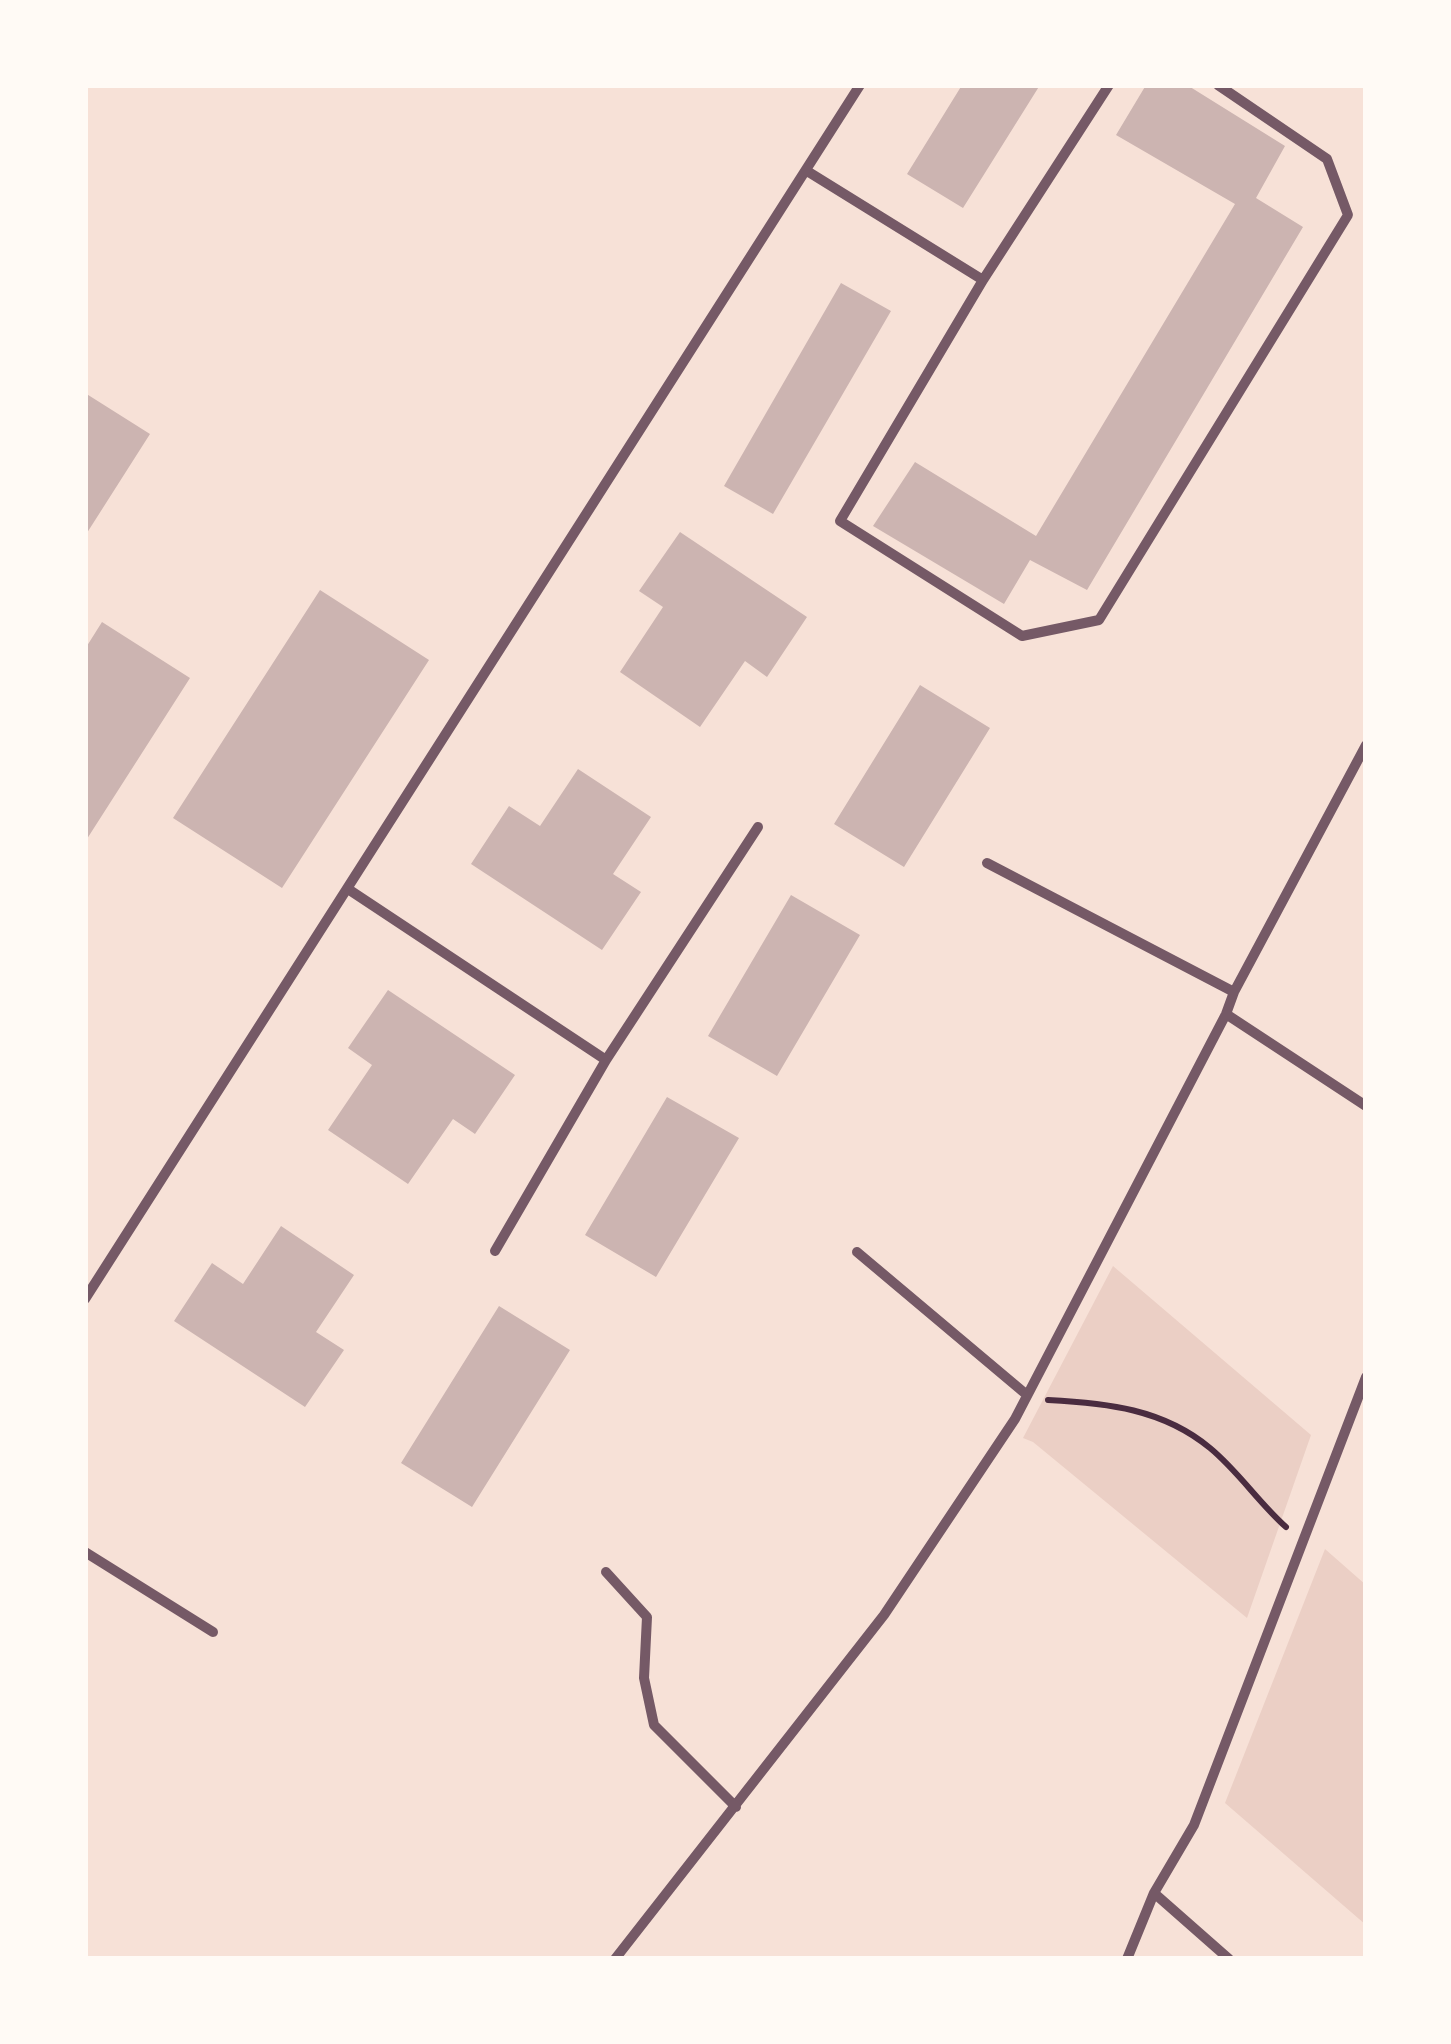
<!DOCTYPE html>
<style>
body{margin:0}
#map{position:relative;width:1451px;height:2044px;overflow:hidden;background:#f7e1d7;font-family:"Public Sans",sans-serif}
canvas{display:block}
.frame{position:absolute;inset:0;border:88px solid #fffaf5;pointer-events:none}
</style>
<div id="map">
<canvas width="1451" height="2044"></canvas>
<div class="frame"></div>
</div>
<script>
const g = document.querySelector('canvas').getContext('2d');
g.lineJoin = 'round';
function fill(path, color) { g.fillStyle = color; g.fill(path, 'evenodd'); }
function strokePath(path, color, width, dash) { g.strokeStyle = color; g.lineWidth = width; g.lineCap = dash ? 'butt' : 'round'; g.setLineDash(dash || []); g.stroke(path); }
fill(new Path2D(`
 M1113,1266L1311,1435L1247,1618L1033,1442L1023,1438Z
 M1325,1549L1366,1585V1925L1225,1803Z`), '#ebcfc5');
fill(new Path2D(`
 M962,85H1040L963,208L907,174Z
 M1146,85H1187L1285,146L1256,198L1303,227L1087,590L1030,560L1004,604L873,526L915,462L1036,536L1235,204L1116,135Z
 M841,283L891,311L773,514L724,486Z
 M85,393L150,434L85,536Z
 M680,532L807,617L767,677L745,661L700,727L620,672L663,607L639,591Z
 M320,590L429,660L282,888L173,818Z
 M102,622L190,678L85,842V649Z
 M920,685L990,728L904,867L834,824Z
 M578,769L651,817L613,874L641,892L602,950L471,864L509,806L540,826Z
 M791,895L860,935L777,1076L708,1036Z
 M388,990L515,1075L475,1134L453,1119L408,1184L328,1130L372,1065L348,1048Z
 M667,1097L739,1138L656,1277L585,1235Z
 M281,1226L354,1275L316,1332L344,1350L305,1407L174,1321L212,1263L243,1284Z
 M499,1306L570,1350L472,1507L401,1463Z`), '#ccb4b1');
strokePath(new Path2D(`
 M1048,1400C1107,1403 1163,1409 1210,1448C1238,1471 1259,1503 1286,1527`), '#4a2c40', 6);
strokePath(new Path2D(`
 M807,171L983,280L1109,85
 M983,280L840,521L1022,636L1099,620L1348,215L1327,159L1218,85
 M987,863L1234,992
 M348,889L606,1060
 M1226,1014L1366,1106
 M495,1251L606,1060L758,827
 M857,1252L1027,1395
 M85,1299L860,85
 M85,1552L213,1632
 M606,1572L647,1617L644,1678L654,1725L736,1807
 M1154,1893L1229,1959
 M615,1959L884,1615L1015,1419L1226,1014L1234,992L1366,745
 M1127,1959L1154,1893L1194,1825L1366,1377`), '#755966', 10);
</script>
